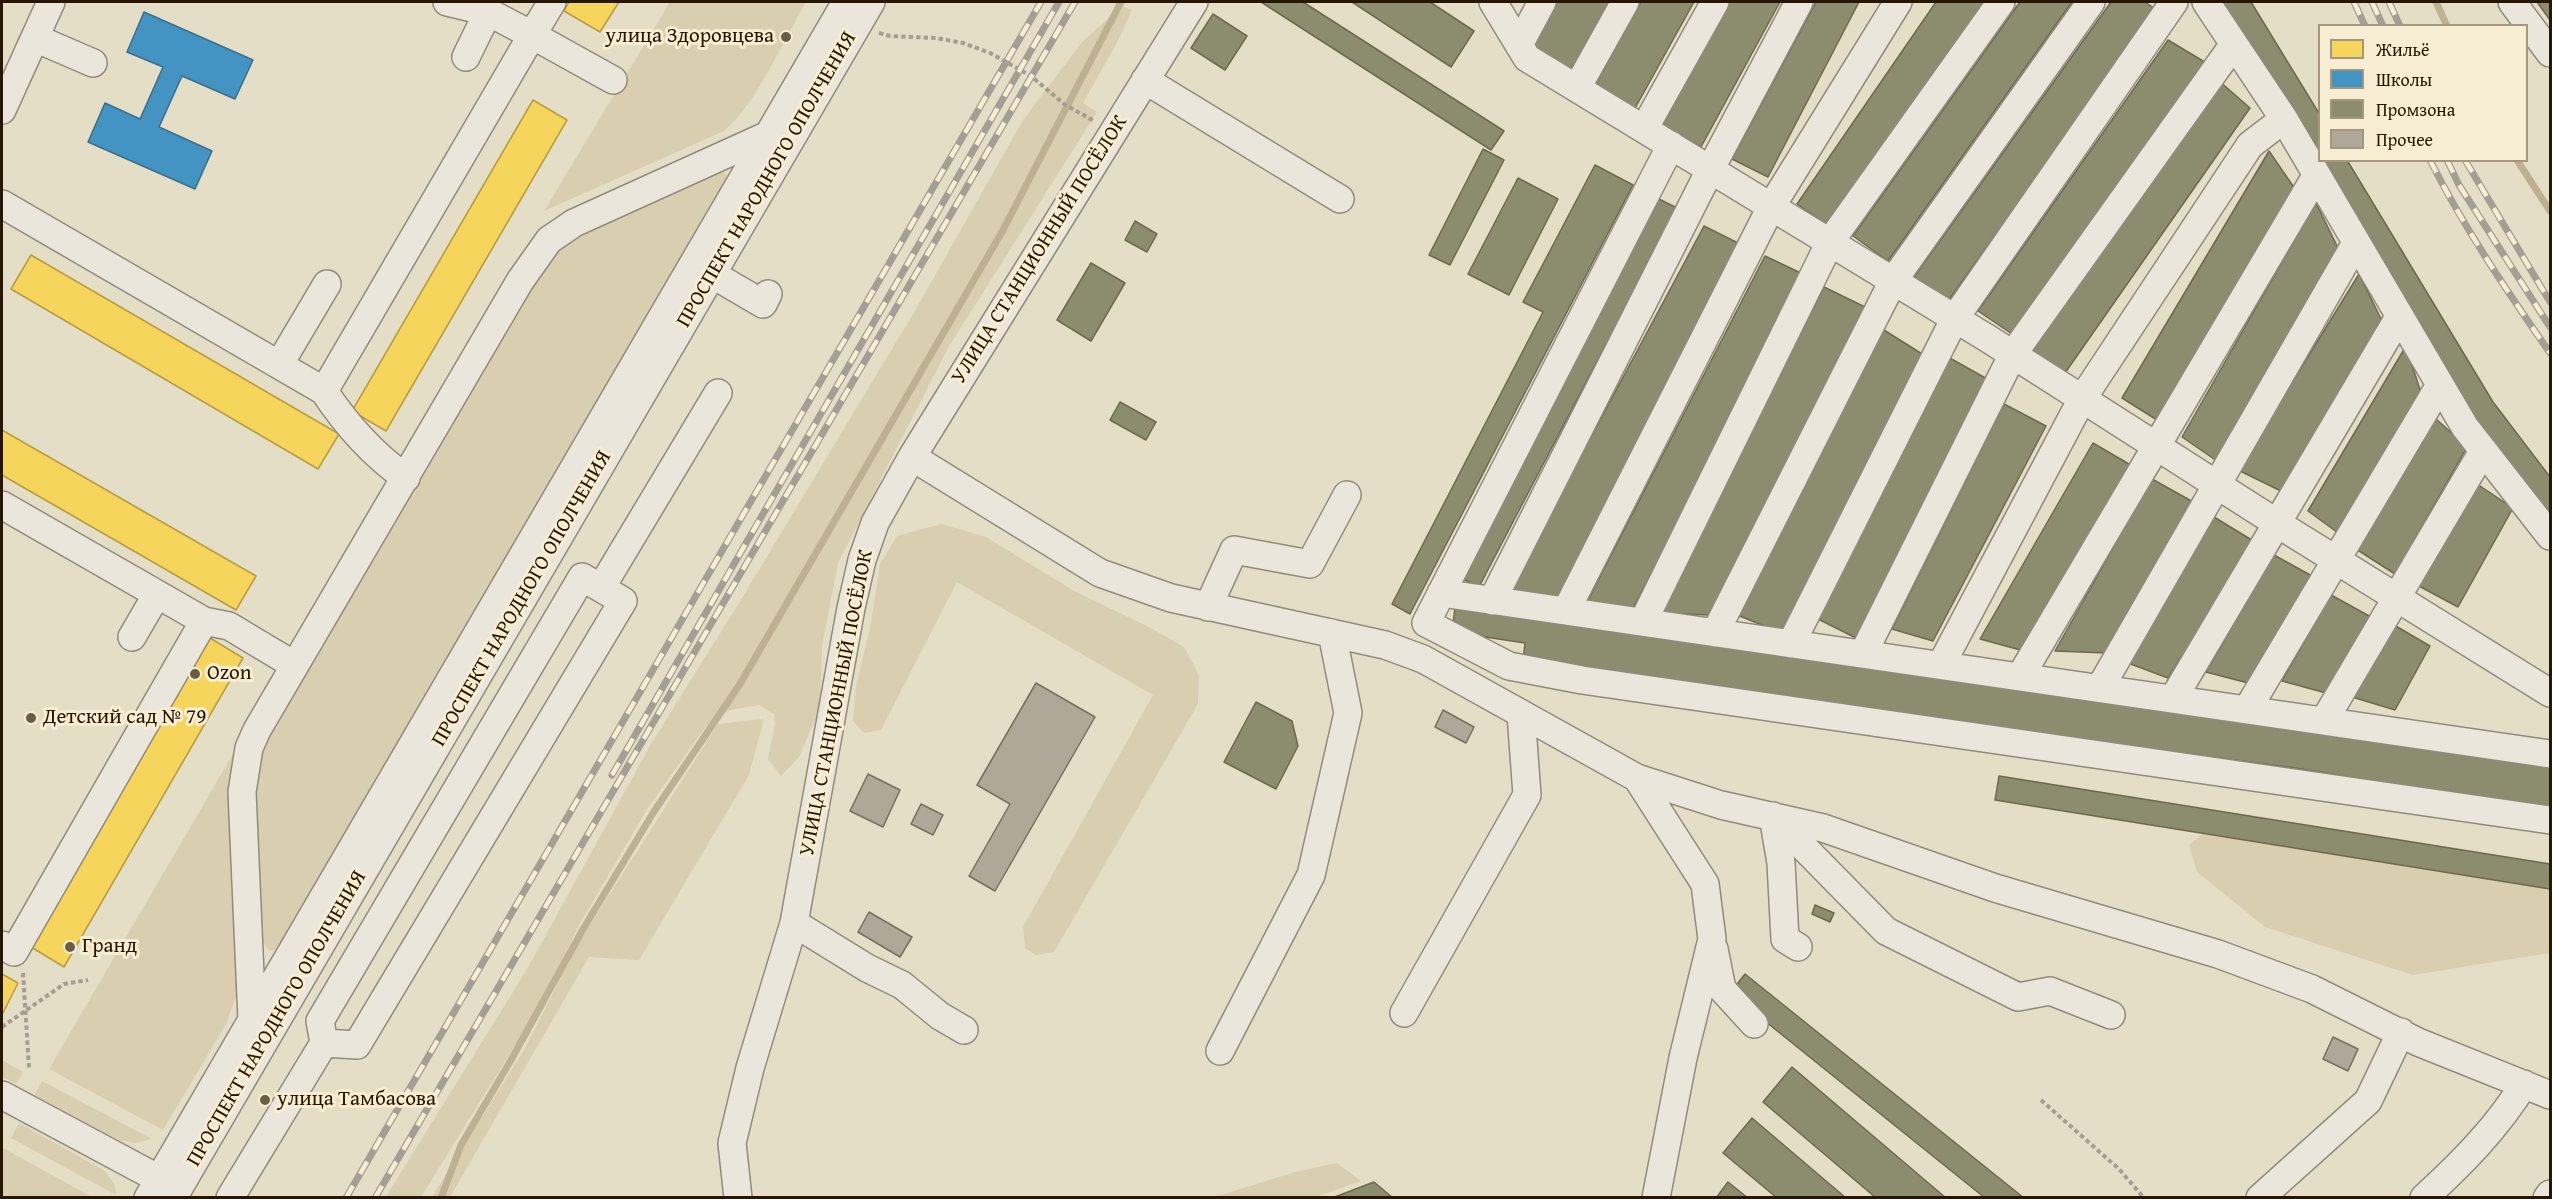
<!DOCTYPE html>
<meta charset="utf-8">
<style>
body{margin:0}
#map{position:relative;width:2552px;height:1199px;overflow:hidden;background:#e5dec7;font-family:"Gentium Book Plus",serif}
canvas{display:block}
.frame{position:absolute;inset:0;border:3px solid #271702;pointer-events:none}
.legend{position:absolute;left:2318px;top:24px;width:210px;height:138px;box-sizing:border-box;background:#f7edd2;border:2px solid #a4977f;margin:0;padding:8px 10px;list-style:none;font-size:18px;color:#271702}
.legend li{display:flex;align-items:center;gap:12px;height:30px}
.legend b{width:30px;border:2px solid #a4977f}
</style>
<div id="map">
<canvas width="2552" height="1199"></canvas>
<div class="frame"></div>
<ul class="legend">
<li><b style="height:16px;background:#f6d55c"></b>Жильё</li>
<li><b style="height:16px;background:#4393c3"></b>Школы</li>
<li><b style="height:16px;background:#8c8c6e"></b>Промзона</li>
<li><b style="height:16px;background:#afa898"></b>Прочее</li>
</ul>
</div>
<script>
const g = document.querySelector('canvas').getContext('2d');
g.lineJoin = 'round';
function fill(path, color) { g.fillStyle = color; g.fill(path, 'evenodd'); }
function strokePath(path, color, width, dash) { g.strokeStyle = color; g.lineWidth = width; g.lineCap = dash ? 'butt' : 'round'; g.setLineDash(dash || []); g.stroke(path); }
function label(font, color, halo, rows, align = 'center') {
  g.font = font + ' "Gentium Book Plus",serif'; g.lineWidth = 6; g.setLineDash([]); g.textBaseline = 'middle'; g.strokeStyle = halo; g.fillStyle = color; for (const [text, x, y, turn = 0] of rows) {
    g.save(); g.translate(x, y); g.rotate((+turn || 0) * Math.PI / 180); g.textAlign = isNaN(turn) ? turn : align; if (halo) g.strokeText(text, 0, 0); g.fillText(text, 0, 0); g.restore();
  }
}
fill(new Path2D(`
 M670,2H806C785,38 755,106 724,131L544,211Z
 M1122,6L1132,10L1119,39L1083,103L1097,112L948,348L838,563L822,646L820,708L799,757L781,776L768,759L775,724L774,714L759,705L730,710L717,717L703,730L648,808L579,925L546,995L421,1197L385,1198L526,971L651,744L739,603L916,309L1023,120L1082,42Z
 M720,170L727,175L724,183L285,938L275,950H269L260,939C257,872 242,793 270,731L526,292L553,254L581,232Z
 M941,524L986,537L1076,592L1149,627L1184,647L1199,675L1198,704L1054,952L1036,955L1025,948L1023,927L1153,695L957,582L881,730L864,733L853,721L856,687L871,623L880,564L897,536Z
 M764,719L749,775L639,960L589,957L450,1197H432L525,1048L578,944L718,724Z
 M240,742L236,997L226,1024L163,1130L49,1069Z
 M2202,834L2550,889V953L2413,975L2265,927L2197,872L2189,845Z
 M2,1060L23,1072L16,1084L2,1077Z
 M42,1081L152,1139L136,1143L119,1140L34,1095Z
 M19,1123L105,1171L115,1185L116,1195L11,1138Z
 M3,1148L92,1197H2V1152Z
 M1337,1163L1361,1181L1316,1197H1214L1295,1172Z`), '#d9ceaf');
const homes = new Path2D(`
 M569,2H619L600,32L564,11Z
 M533,100L567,120L386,431L352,411Z
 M31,255L339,434L318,469L11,289Z
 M2,430L256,576L236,610L2,475Z
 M210,638L243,658L64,967L31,947Z
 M2,974L18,983L2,1015Z`);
fill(homes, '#f6d55c');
strokePath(homes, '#b89c41', 1.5);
const schools = new Path2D(`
 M144,12L253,60L235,99L182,76L159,127L212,151L195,189L88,142L105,103L140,119L163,67L127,52Z`);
fill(schools, '#4393c3');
strokePath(schools, '#3b6e89', 1.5);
const industry = new Path2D(`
 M1261,2H1303L1504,131L1491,150Z
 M1352,2H1430L1474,31L1451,67Z
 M1555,2H1609L1570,72L1529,50Z
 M1641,2H1694L1634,110L1594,87Z
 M1729,2H1780L1701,147L1662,126Z
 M1816,2H1859L1768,177L1732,159Z
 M1936,2H1986L1829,226L1797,204Z
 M2020,2H2072L1888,261L1853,236Z
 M2111,2H2145L2157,10L1948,301L1914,277Z
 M2222,2H2251L2320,115V160H2347L2493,402L2550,477V523L2471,421Z
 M2537,2H2550V20Z
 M1213,14L1247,36L1225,70L1191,48Z
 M2168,40L2208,64L2015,336L1978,311Z
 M2218,80L2250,108L2065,373L2030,349Z
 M1483,149L1504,160L1450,265L1429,255Z
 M2269,151L2295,189L2157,420L2122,398Z
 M1595,165L1633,185L1410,614L1392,604L1543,312L1523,302Z
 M1518,178L1558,199L1509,295L1468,274Z
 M1659,199L1677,208L1479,587L1461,578Z
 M2316,203L2340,252L2217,461L2182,437Z
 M1135,221L1157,234L1147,252L1125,240Z
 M1704,226L1746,247L1563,600L1507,594Z
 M1765,256L1807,276L1631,612L1586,604Z
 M1091,263L1125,283L1091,341L1057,320Z
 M2359,274L2384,325L2283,492L2238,470Z
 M1824,287L1865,307L1709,615L1660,613Z
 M1884,330L1922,354L1782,633L1737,615Z
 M2406,346L2421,393L2341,535L2308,511Z
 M1948,357L1989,380L1856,638L1816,618Z
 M1120,402L1156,422L1146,440L1110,420Z
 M2004,404L2046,426L1933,641L1892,629Z
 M2435,418L2467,447L2395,574L2356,549Z
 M2093,443L2134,467L2024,651L1980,639Z
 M2152,479L2195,503L2106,653L2055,651Z
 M2474,482L2513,508L2458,607L2417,585Z
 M2214,517L2255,542L2168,678L2128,663Z
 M2274,555L2312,576L2248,683L2206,672Z
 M2331,595L2371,617L2326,693L2282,681Z
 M1455,608L2550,762V809L2295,768L1784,700L1523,661L1525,643L1452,632Z
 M2394,625L2430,646L2395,710L2352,697Z
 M1256,702L1292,721L1298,746L1276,789L1224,762Z
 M1999,776L2550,864V889L1995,800Z
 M1815,905L1834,913L1830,922L1812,914Z
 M1745,974L2024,1198H1985L1730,993Z
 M1792,1067L1946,1198H1876L1763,1102Z
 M1752,1118L1846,1198H1777L1723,1153Z
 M1374,1182L1393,1198H1332Z
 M1728,1182L1748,1198H1716Z`);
fill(industry, '#8c8c6e');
strokePath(industry, '#6e694e', 1.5);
strokePath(new Path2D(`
 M2436,2L2447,26
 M2517,160L2550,211
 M441,1198L461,1145L511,1060L582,931L653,813L740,684L1003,230L1121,2`), '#beb192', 7);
const building = new Path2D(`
 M1036,683L1095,717L995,891L969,876L1010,804L977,785Z
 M1443,710L1474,727L1466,743L1435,727Z
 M868,774L900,790L883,827L850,811Z
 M921,804L943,815L933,835L911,824Z
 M869,912L912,937L900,957L858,932Z
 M2333,1037L2358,1049L2348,1071L2323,1059Z`);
fill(building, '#afa898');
strokePath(building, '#766f61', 1.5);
const minor = new Path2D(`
 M552,2L532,35L613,80
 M1493,2L1527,58L1987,338L2283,527L2550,693
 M2206,2L2284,119L2465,427L2550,536
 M2512,2L2550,53
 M35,38L93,63
 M1519,45L1542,2
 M466,57L488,12
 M1145,80L1340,199
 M1577,88L1625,2
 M2,110L51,2
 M1644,129L1715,2
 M1671,145L1426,623L1509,666L1582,680L2550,820
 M2,204L324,391C347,426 372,454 406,478
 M712,274L763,304L768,294
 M279,365L327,284
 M324,391L532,35L488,12L447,2
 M912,457L1100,573L1171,598L1385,645L1423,659L1637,778L1721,805L1823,828L1995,888L2218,954L2312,989L2418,1042L2550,1095
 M2,505L204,621L229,626L294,665
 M601,588L718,393
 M1441,593L2550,754
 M1492,601L1710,170L1799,2
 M1208,607L1234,550L1310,564L1347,495
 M1566,611L1771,207L1898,2
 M1643,622L1830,242L2001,2
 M1715,633L1893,281L2091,2
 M132,637L157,594
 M1791,644L1955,318L2174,2
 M1863,654L2013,354L2234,44
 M1941,665L2082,399L2250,145L2284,119
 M2020,677L2316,176
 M2100,688L2356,243
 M2173,699L2399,317
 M2247,710L2440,385
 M2324,721L2483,451
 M1637,778L1705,884L1712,939L1683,1058L1656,1198
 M1773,816L1886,931L2018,997L2050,991L2111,1015
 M1773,816L1781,863L1785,939L1798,947
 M794,923L867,968L902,985L940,1016L964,1030
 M2,945L14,952L204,621
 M1714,949L1722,989L1754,1024
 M1404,1013L1527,795L1521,714
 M252,1020L242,792L249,748L257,730L520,281L549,240L574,223L766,136
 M1220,1051L1311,875L1348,713L1332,633
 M2,1095L174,1187
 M148,1198L846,2
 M173,1198L871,2
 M230,1198L324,1043L320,1021L582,577L623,601L357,1045L324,1043
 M738,1198L732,1143L750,1068L794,923L851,608L862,560L875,523L912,457L1194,2
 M2260,1198L2368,1101L2401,1032
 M2424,1198C2462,1163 2497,1128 2524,1084
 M2547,1198L2550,1194`);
strokePath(minor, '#918b7c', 30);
strokePath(new Path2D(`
 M879,33L890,36L936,38L963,43L990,53L1031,76L1064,104L1094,121
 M23,973L29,1068
 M2,1027L64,984L88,980
 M2041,1100L2119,1169L2144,1198`), '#a49e94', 4, [4.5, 3]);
strokePath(minor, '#eae6db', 27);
const rail = new Path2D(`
 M2354,2L2365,26
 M2372,2L2383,26
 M2389,2L2400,26
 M2430,160C2464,228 2507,291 2550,353
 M2447,160L2459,185L2550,327
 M2465,160L2550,302
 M612,775L1059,2
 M346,1198L1041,2
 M375,1198L1075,2`);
strokePath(rail, '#a49e94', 7);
strokePath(rail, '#f7edd2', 4.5, [14]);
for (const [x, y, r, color] of [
 [786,37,6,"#6a5d47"],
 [195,674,6,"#6a5d47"],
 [31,718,6,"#6a5d47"],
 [70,947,6,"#6a5d47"],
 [265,1100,6,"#6a5d47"]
]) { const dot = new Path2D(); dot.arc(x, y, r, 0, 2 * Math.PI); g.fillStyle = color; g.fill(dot); strokePath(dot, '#f7edd2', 2); }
label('21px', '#271702', '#f7edd2', [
 ["улица Здоровцева",774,37,"right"],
 ["Ozon",207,674],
 ["Детский сад № 79",43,718],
 ["Гранд",82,947],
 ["улица Тамбасова",277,1100]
], 'left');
label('21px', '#271702', '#f7edd2', [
 ["ПРОСПЕКТ НАРОДНОГО ОПОЛЧЕНИЯ",767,180,-60],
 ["УЛИЦА СТАНЦИОННЫЙ ПОСЁЛОК",1040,250,-58],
 ["ПРОСПЕКТ НАРОДНОГО ОПОЛЧЕНИЯ",522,599,-60],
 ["УЛИЦА СТАНЦИОННЫЙ ПОСЁЛОК",837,703,-79],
 ["ПРОСПЕКТ НАРОДНОГО ОПОЛЧЕНИЯ",277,1019,-60]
]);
</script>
